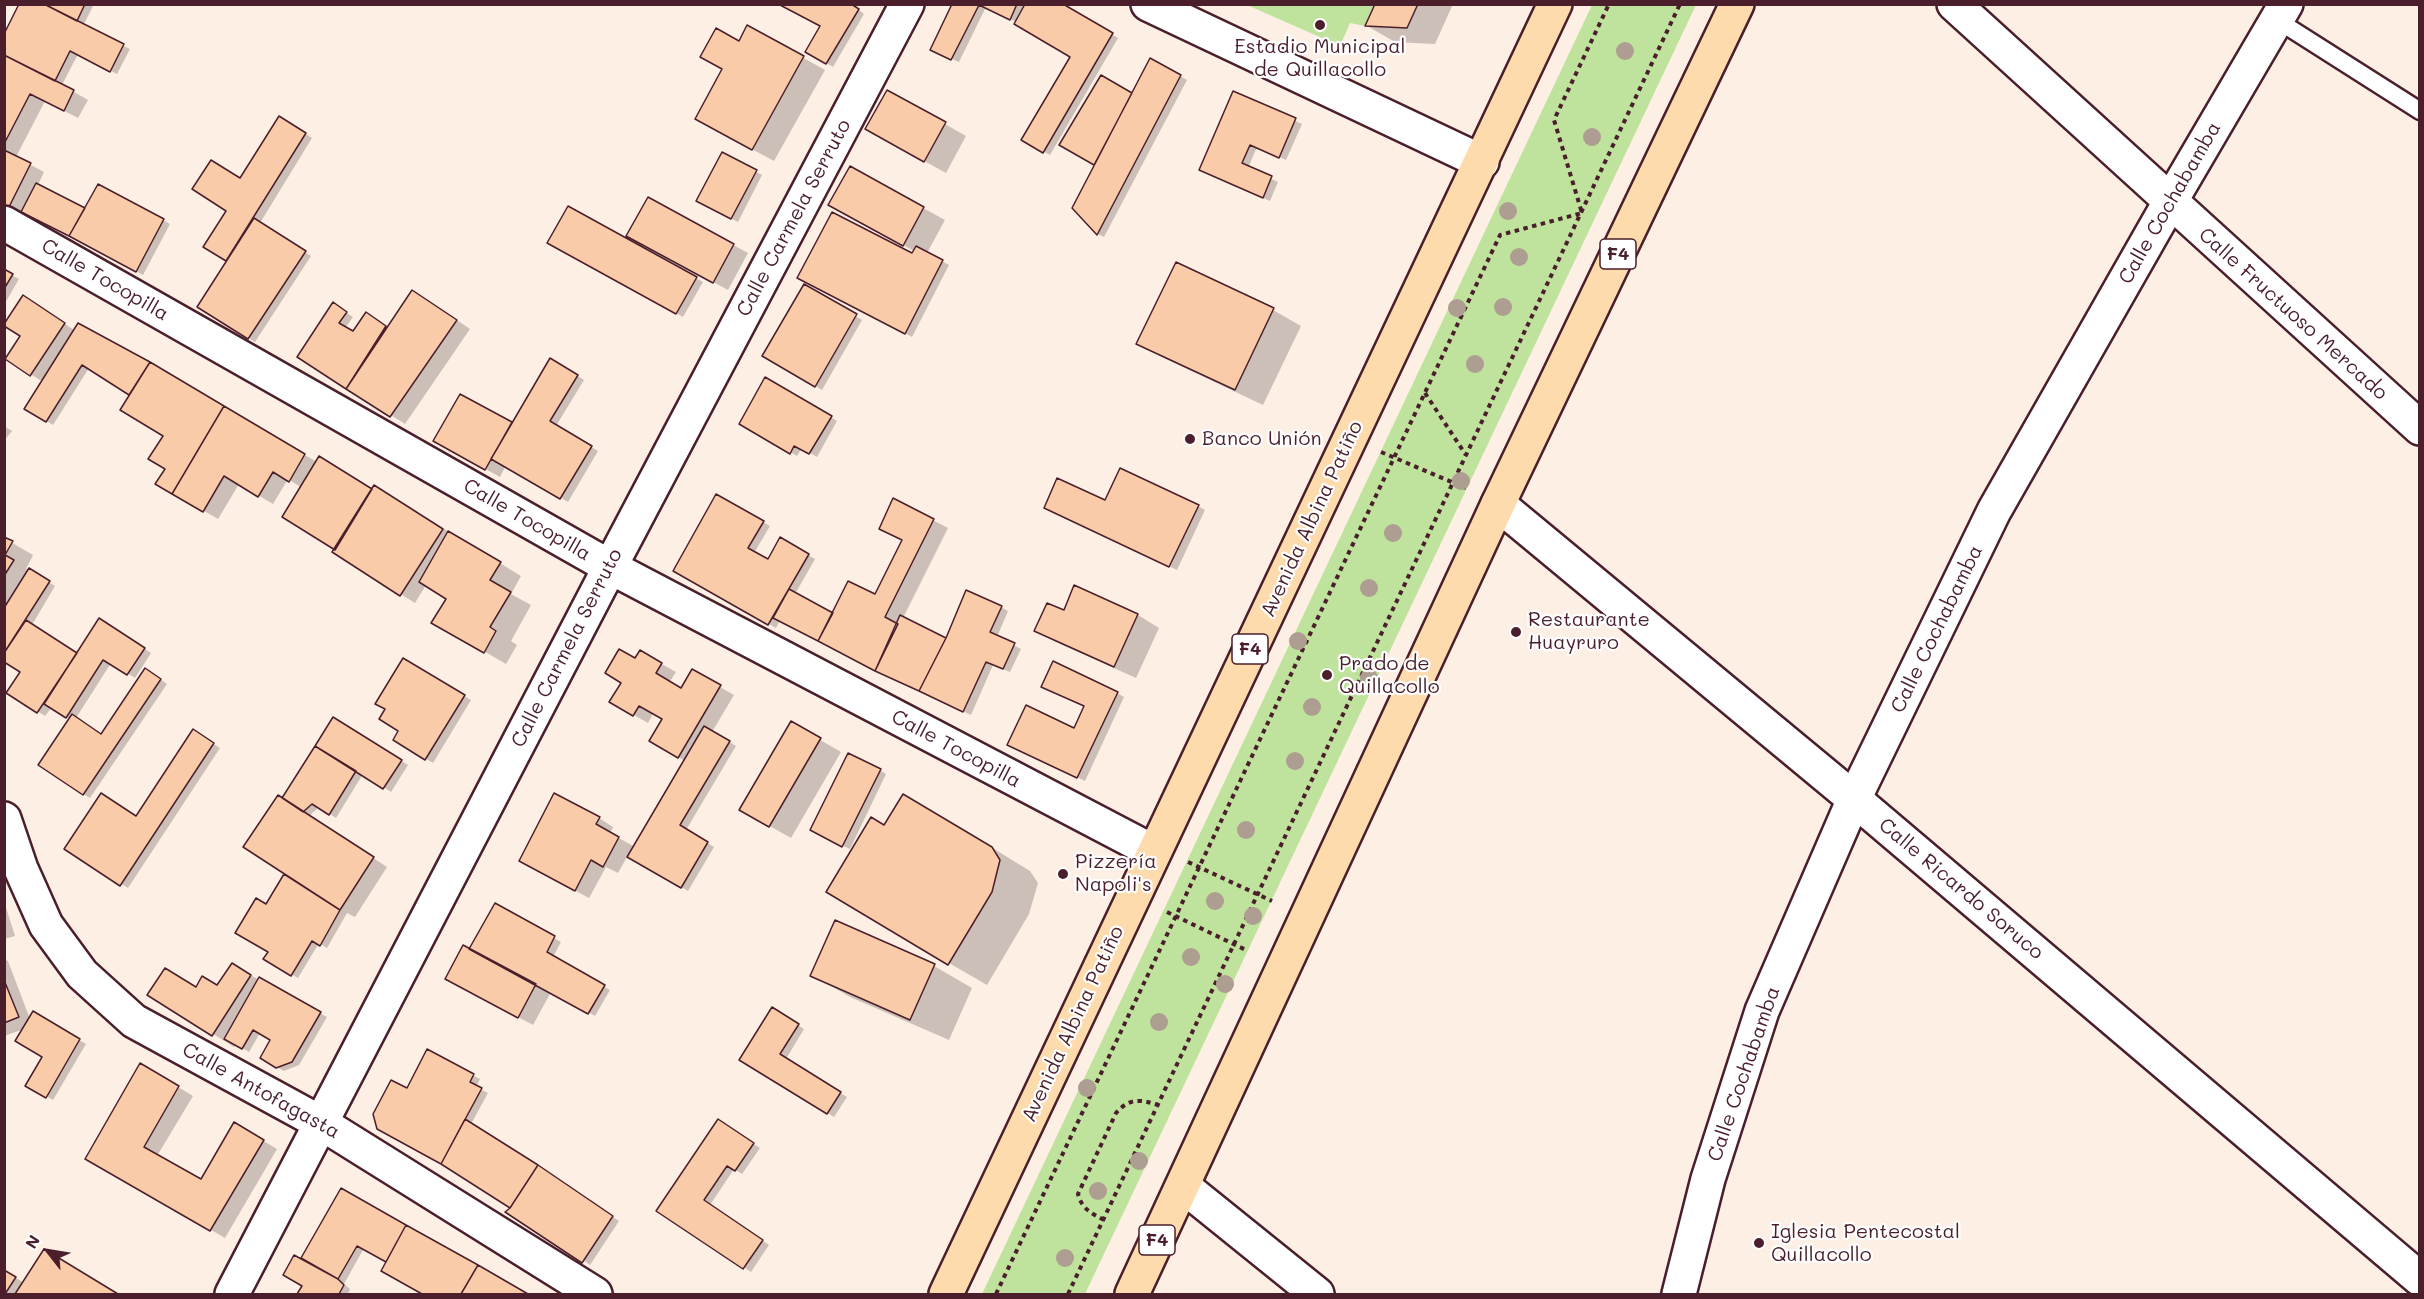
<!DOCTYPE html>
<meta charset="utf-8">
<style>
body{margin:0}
#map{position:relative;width:2424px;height:1299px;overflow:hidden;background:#feefe5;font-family:Mali,sans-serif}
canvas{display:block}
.frame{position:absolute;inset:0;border:6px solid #4a1f2b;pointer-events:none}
.north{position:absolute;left:18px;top:1221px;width:60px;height:60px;-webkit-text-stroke:4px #fff;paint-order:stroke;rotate:301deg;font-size:16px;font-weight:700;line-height:24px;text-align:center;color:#4a1f2b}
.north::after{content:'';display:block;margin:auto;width:21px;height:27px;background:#4a1f2b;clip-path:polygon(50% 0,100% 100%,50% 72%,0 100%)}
</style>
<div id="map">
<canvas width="2424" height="1299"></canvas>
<div class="frame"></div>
<div class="north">N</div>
</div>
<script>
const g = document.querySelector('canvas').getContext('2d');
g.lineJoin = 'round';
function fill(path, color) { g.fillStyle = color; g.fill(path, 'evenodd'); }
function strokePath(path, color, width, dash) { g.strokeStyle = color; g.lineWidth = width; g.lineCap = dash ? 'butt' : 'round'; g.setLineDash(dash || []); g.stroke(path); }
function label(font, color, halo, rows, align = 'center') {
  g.font = font + ' Mali,sans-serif'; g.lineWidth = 4.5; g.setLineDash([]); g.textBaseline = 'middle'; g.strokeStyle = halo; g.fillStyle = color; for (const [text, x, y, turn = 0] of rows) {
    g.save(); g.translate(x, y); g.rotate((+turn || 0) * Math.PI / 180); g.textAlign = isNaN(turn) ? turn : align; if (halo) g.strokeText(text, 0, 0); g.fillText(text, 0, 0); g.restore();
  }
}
fill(new Path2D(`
 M1247,5H1375L1365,26L1350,23L1340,46Z
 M1592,5H1696L1085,1294H982Z`), '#bfe39d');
fill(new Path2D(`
 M21,4H94L83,26L130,49L117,74L78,54L62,85L88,100L78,118L45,101L16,157L44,172L38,185L85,210L99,186L170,224L143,275L25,212L23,216L4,206V37Z
 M781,4H851L864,14L833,67L807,51L822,26Z
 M953,4H1060L1118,38L1050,155L1023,140L1072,56L1016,22L986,7L959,62L938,53Z
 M1377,4H1453L1435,44L1395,42L1367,26Z
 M748,27L825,70L774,161L718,131L739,43Z
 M1151,60L1187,80L1104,237L1098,234L1073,207L1096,164L1061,144L1132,95Z
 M1234,93L1302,124L1286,160L1257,147L1248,168L1278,182L1270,201L1207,173Z
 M280,118L312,138L260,223L311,256L255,342L199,306L228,261L205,246L228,211L241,180Z
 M945,124L966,136L946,173L888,141Z
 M723,154L762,175L738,222L698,201Z
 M850,168L945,220L927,253L949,265L912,337L806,281L912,255L914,251L852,217Z
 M648,199L748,253L728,290L643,244Z
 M569,208L703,282L683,317L549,242Z
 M4,271L19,279L4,305Z
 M805,286L862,320L822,390L764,356Z
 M427,300L470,329L405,424L299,357L333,304L353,317L345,328L353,333L373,318L388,328Z
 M38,306L74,330L78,325L317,462L372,491L389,495L521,576L511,594L531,605L511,641L517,645L506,664L434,622L448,598L426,585L415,603L334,552L336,549L302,488L288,479L273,504L239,484L218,519L157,484L167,469L165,436L131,394L89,368L53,425L26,408L43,382L7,359Z
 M1273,310L1301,326L1263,405L1166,359L1138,343Z
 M551,360L584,380L556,426L598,451L568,502L506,465L500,477L435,441L461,396L513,425Z
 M766,379L837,421L817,457L802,448L797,456L741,423Z
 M4,426L12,431L4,441Z
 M717,496L770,526L754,553L768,561L780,539L815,559L795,594L833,614L875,596L903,540L894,500L948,528L903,618L946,640L1001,607L1008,611L997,637L1021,649L1010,672L993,665L971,715L890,677L780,620L776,628L675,571Z
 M1106,502L1198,506L1205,510L1177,570L1052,511Z
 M4,538L33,555L26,569L55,586L32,625L78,654L106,624L151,653L135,678L111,663L76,718L102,735L152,673L167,684L90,798L83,794L70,719L52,707L45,716L8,692L22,672L4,660Z
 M1075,587L1138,615L1159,628L1136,678L1058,643L1036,631L1064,612Z
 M640,652L676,672L669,683L681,690L692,671L734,695L712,732L736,746L686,830L714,847L688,891L628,855L618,873L606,867L589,898L535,869L599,818L613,827L610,833L635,847L685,761L651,741L665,718L654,712L648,723L611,702Z
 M404,660L471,700L433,763L395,740L400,731L387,709Z
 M1117,693L1124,697L1085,781L1016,748L1074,730Z
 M334,719L408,765L391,792L363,774L336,818L319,807L309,816L387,867L355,917L347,913L327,948L319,943L298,978L265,959L270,951L267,906L291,877L282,800Z
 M791,723L841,752L791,838L741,810Z
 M200,735L220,748L128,888L66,848L136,818Z
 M880,770L886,774L850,849L818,834Z
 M942,817L1030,871L1038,883L1029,914L987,985L949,963L885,827Z
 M4,901L15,936L4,939Z
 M496,905L561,942L553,957L610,990L595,1016L551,992L533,1025L461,987L479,956Z
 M835,922L934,966L972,988L949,1040L850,997L812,975Z
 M4,959L8,961L30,1019L33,1013L86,1044L53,1100L27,1085L44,1057L24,1029L4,1036Z
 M232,965L327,1017L299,1065L284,1071L262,1058L272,1039L260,1033L249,1052L236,1044L234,1047L149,994L218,987Z
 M773,1009L804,1029L786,1059L847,1097L834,1117L741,1059Z
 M428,1052L480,1079L476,1087L488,1093L471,1124L619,1221L590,1265L513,1208L408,1090Z
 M141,1065L193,1096L157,1156L201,1181L235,1124L277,1149L225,1238L87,1158Z
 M725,1125L760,1148L742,1174L734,1169L710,1205L769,1245L751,1272L658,1210Z
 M341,1190L525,1294H424L383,1270L388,1261L364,1248L344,1284L350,1289L348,1294H298L304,1285L302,1260Z
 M58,1259L116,1294H4V1270L24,1283Z`), '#0003');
const building = new Path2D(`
 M19,4H44L124,44L110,72L70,51L55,81L4,55V34Z
 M44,4H85L77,21Z
 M851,4L859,9L826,64L805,52L820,26L780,5Z
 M952,4H1017L1010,20L979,5L951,60L930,50Z
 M1025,4H1063L1113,33L1043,153L1021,140L1070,57L1014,24Z
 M1375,4H1418L1407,28L1365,26Z
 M747,25L804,56L752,150L695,119L722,69L700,57L716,28L739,41Z
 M4,55L74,90L64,111L30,94L4,144Z
 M1150,58L1181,75L1097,235L1072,208Z
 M1101,75L1132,93L1094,165L1059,145Z
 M887,90L946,122L924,162L865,129Z
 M1233,91L1296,118L1279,158L1250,145L1242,163L1272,176L1263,198L1199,170Z
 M279,116L306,133L226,261L203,247L226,211L192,189L211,160L240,178Z
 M4,150L31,163L8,209L4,207Z
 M722,152L757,170L731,219L696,201Z
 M850,166L924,207L903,246L828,205Z
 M36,183L85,208L69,236L21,212Z
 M98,184L164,219L136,272L69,236Z
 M648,197L734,244L713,283L626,236Z
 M568,206L697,277L676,314L547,243Z
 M832,212L912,253L916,246L943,260L905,334L797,278Z
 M254,218L306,251L248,339L197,307Z
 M1176,262L1274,308L1235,390L1136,344Z
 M4,269L13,274L4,289Z
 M804,284L857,314L815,387L762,356Z
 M412,290L457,320L390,417L346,389Z
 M23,295L65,323L30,376L5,359L20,336L4,326V324Z
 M333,302L347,312L339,323L353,331L366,312L386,326L346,389L297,357Z
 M78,323L150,362L129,395L82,365L46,422L24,409Z
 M550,358L578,375L550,421L592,446L560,499L491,459Z
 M150,362L224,406L172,494L155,484L165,469L148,459L163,436L120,410Z
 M765,377L832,416L809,454L794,446L790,454L739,424Z
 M460,394L512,422L485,470L433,441Z
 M224,406L305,454L289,482L273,472L258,497L224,476L203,512L172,494Z
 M319,456L372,489L335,550L282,517Z
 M1120,468L1199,505L1169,567L1044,508L1057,478L1105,500Z
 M374,485L443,529L400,596L332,552Z
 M716,494L764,521L748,548L768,559L780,537L809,554L768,625L673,571Z
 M893,498L934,519L885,617L898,624L875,671L818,641L848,581L875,594L902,540L879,529Z
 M448,531L501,562L490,580L511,592L490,627L496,631L484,653L431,623L446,599L419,582Z
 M4,537L13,541L5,555L14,560L4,576Z
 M29,568L50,581L4,653V608Z
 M1074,585L1138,614L1114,667L1034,631L1047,603L1064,610Z
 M789,589L833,613L818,641L773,618Z
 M966,590L1002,606L990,632L1015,643L1003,669L986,662L963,712L919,691L946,638Z
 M900,615L946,638L919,691L875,671Z
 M99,618L145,648L127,675L103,660L66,718L44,704Z
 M26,620L77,653L37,713L6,693L20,672L4,662V653Z
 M619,649L635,658L640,650L662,663L656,673L681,688L692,669L721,685L678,758L649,741L662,719L639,706L633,716L609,702L621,683L605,673Z
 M403,658L465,695L425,760L393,740L398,731L379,719L385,709L375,704Z
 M1053,661L1118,692L1077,778L1007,745L1026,705L1074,728L1084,706L1041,687Z
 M145,668L161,679L83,795L38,765L72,714L101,734Z
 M333,717L402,760L383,789L315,746Z
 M791,721L821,738L769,827L739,810Z
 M704,726L730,741L680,825L708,842L681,888L627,857Z
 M193,729L214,743L120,886L64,849L101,793L136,816Z
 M315,746L356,771L329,815L312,804L303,812L282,798Z
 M848,753L881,769L842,847L810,830Z
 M554,793L600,817L596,824L619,837L603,867L591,860L575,891L519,861Z
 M903,794L992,847L1000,860L992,892L948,965L826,892L871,817L884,825Z
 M278,795L374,857L340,910L243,847Z
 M284,874L340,910L320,946L312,941L291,976L263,959L268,952L235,933L256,898L266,904Z
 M495,903L555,936L547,952L605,985L588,1014L469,949Z
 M835,920L935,964L910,1020L810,976Z
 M463,945L536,984L518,1018L445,979Z
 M232,963L251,975L212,1036L147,995L165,968L196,987L202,976L217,985Z
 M259,977L321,1012L292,1062L276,1068L260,1058L270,1040L253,1030L242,1049L224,1039Z
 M4,980L19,1017L4,1023Z
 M772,1007L799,1024L780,1054L841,1092L827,1114L739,1060Z
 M33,1011L80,1039L46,1098L25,1086L42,1057L15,1041Z
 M427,1049L474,1074L470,1082L482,1088L441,1164L377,1129L373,1114L391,1080L407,1088Z
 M140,1063L179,1086L144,1147L201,1179L234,1122L264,1140L210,1231L85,1159Z
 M465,1119L538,1165L510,1208L441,1164Z
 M718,1119L754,1143L735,1171L727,1166L704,1200L763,1240L743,1269L656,1211Z
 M538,1165L613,1216L582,1263L505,1212L510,1208Z
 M341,1188L406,1225L386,1262L357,1246L338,1279L301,1258Z
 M406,1225L478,1265L461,1294H422L381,1271Z
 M44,1249L118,1294H15Z
 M294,1255L338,1279L344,1285L339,1294H297L302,1286L283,1275Z
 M478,1265L528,1294H461Z
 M4,1270L16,1277L5,1294H4Z`);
fill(building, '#facba9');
strokePath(building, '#4a1f2b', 1.5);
const lane = new Path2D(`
 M2277,20L2420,111`);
const street = new Path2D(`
 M1148,4L1482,162
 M4,223L610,567L1154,852
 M1498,504L1854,799L2420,1279
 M1183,1186L1317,1294
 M232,1294L610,567L907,4`);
const secondary = new Path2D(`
 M1954,4L2420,428
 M4,819L21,869L46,925L82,974L134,1021L321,1123L595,1294
 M1679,1294L1708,1179L1762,1011L1854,799L1994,511L2170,202L2286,4`);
const primary = new Path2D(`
 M946,1294L1555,4
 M1132,1294L1498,504L1737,4`);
strokePath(lane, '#4a1f2b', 21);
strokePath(street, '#4a1f2b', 38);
strokePath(secondary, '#4a1f2b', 38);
strokePath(primary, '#4a1f2b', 38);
strokePath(new Path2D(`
 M1425,393L1466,455
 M1381,452L1466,488
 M1188,862L1272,901
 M1167,912L1248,951
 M1104,1220C1091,1213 1082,1209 1078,1194L1116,1113C1129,1098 1140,1099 1158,1105
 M996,1294L1500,235L1582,213L1554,120L1609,4
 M1068,1294L1680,4`), '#4a1f2b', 4, [4.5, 4.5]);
strokePath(lane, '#fff', 16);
strokePath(street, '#fff', 33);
strokePath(secondary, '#fff', 33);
strokePath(primary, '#fedbac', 33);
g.fillStyle = '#ae9d91';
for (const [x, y] of [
 [1625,51],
 [1592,137],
 [1508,211],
 [1519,257],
 [1503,307],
 [1457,308],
 [1475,364],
 [1461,481],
 [1393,533],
 [1369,588],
 [1298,641],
 [1369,678],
 [1312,707],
 [1295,761],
 [1246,830],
 [1215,901],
 [1253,916],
 [1191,957],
 [1225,984],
 [1159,1022],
 [1087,1088],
 [1139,1161],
 [1098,1191],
 [1065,1258]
]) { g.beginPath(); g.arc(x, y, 9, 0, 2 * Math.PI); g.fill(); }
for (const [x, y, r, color] of [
 [1320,25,6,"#4a1f2b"],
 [1190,439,6,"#4a1f2b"],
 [1516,632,6,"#4a1f2b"],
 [1327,675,6,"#4a1f2b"],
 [1063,874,6,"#4a1f2b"],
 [1759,1243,6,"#4a1f2b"]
]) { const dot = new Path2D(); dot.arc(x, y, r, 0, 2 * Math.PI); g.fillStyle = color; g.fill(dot); strokePath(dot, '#fff', 2); }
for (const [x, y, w] of [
 [1618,254,36],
 [1250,649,36],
 [1157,1240,36]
]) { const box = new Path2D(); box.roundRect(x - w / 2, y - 15, w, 30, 4.5); g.fillStyle = '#fff'; g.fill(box); strokePath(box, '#4a1f2b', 1.5); }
label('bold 18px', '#4a1f2b', null, [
 ["F4",1618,254],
 ["F4",1250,649],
 ["F4",1157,1240]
]);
label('20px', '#4a1f2b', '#fff', [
 ["Estadio Municipal",1320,47,"center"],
 ["de Quillacollo",1320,70,"center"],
 ["Banco Unión",1202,439],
 ["Restaurante",1528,620],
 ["Huayruro",1528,643],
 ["Prado de",1339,664],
 ["Quillacollo",1339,687],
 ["Pizzería",1075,862],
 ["Napoli's",1075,885],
 ["Iglesia Pentecostal",1771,1232],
 ["Quillacollo",1771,1255]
], 'left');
label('20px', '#4a1f2b', '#fff', [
 ["Calle Cochabamba",2170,203,-60],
 ["Calle Carmela Serruto",794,218,-62],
 ["Calle Tocopilla",105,280,30],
 ["Calle Fructuoso Mercado",2293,314,42],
 ["Avenida Albina Patiño",1312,519,-65],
 ["Calle Tocopilla",527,520,30],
 ["Calle Cochabamba",1937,629,-64],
 ["Calle Carmela Serruto",567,648,-63],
 ["Calle Tocopilla",956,749,28],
 ["Calle Ricardo Soruco",1961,889,40],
 ["Avenida Albina Patiño",1073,1024,-65],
 ["Calle Cochabamba",1744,1074,-71],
 ["Calle Antofagasta",261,1091,29]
]);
</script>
